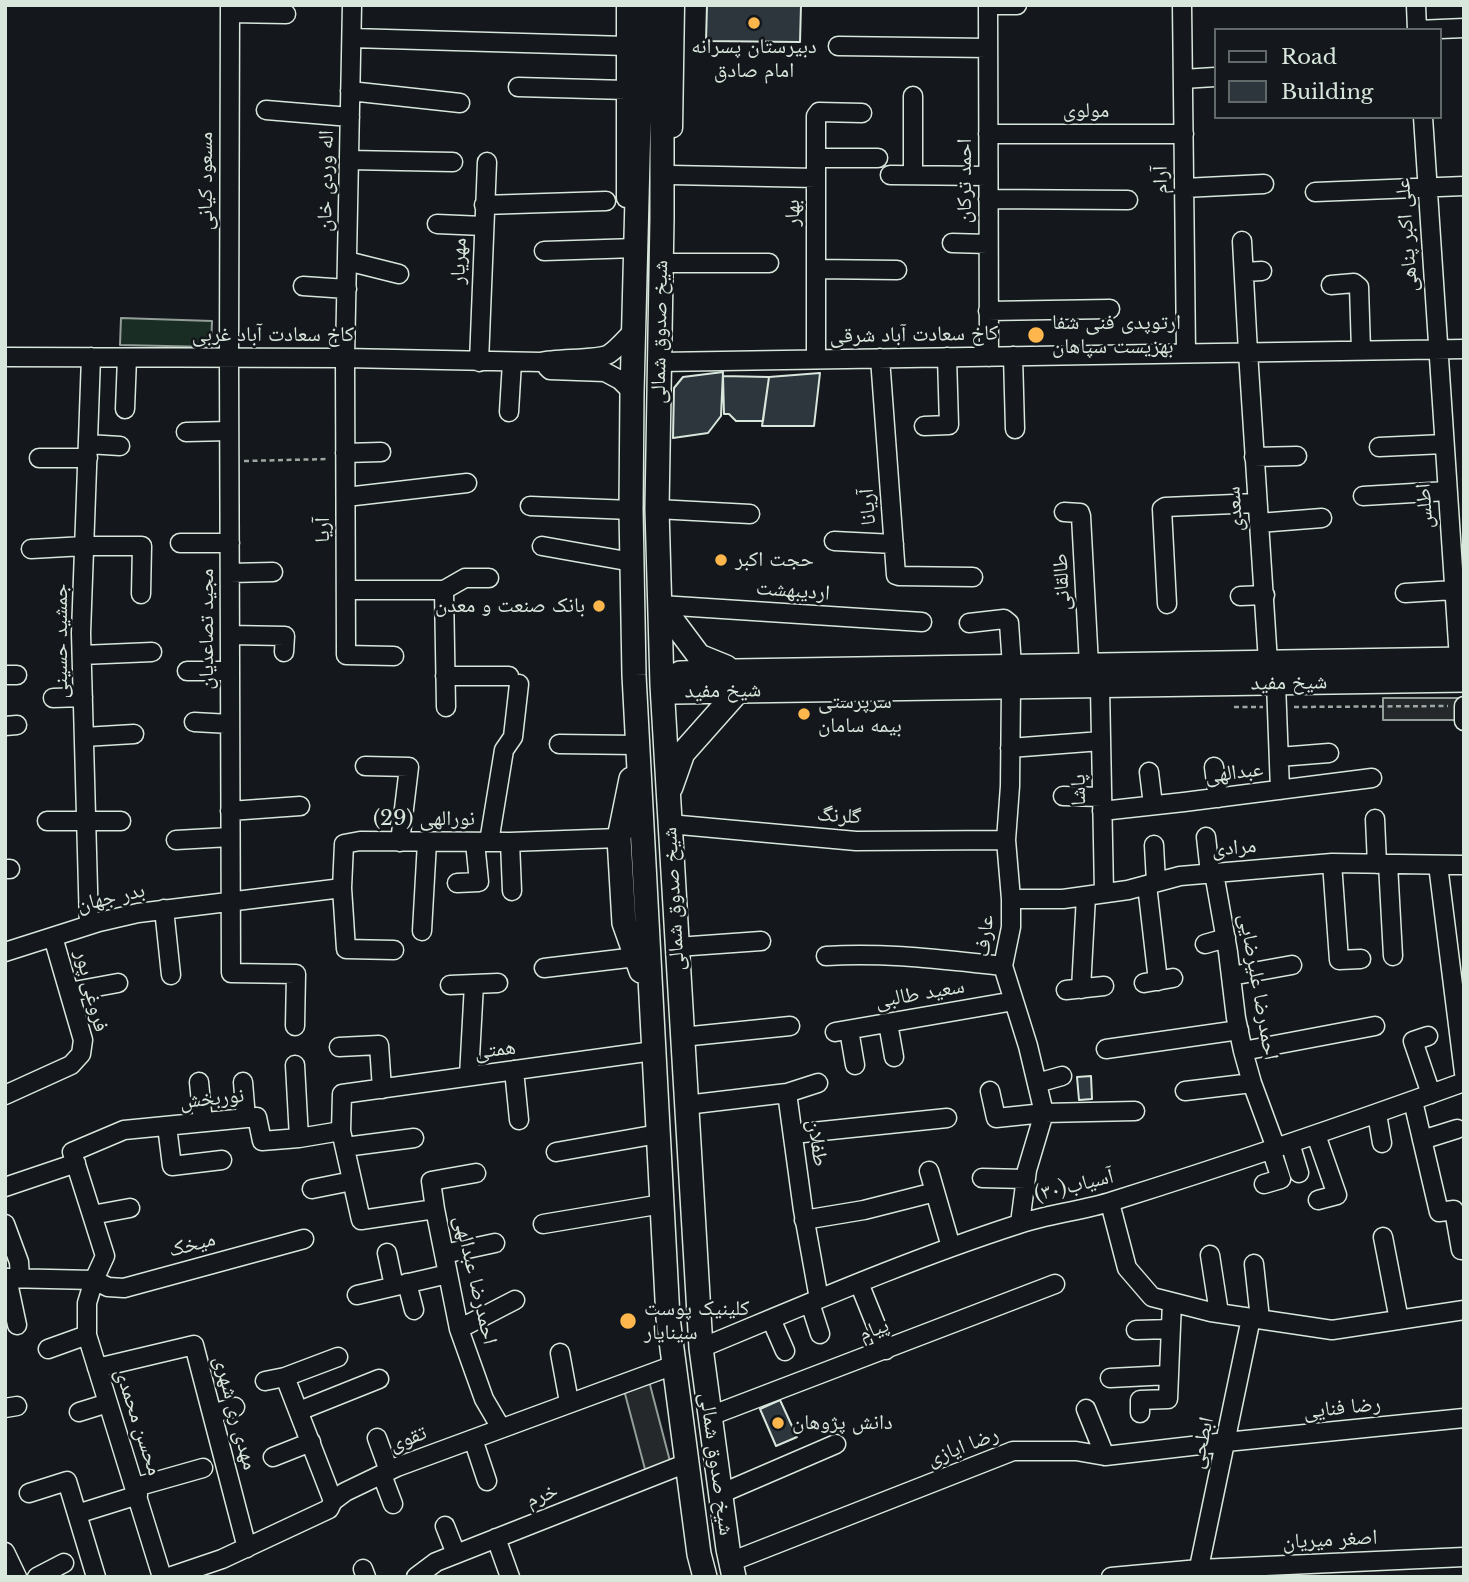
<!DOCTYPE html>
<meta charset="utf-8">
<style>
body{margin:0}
#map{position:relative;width:1469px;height:1582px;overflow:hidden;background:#14181c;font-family:"Libre Baskerville",serif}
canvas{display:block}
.frame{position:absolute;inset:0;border:7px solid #d8e6dc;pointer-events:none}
.legend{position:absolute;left:1214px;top:28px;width:228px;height:91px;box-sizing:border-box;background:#14181c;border:2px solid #626a69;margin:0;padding:9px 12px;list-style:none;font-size:21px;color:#d8e6dc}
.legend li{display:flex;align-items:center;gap:14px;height:35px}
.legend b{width:35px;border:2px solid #626a69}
</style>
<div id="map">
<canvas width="1469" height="1582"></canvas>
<div class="frame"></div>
<ul class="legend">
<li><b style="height:9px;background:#14181c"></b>Road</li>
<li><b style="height:19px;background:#2c363c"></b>Building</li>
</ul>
</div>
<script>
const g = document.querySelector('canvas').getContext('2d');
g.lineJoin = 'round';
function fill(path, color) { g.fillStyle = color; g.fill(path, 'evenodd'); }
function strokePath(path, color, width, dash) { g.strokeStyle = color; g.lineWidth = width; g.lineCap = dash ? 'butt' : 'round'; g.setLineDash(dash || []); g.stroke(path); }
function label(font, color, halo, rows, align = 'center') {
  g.font = font + ' "Libre Baskerville","Noto Naskh Arabic",serif'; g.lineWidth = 5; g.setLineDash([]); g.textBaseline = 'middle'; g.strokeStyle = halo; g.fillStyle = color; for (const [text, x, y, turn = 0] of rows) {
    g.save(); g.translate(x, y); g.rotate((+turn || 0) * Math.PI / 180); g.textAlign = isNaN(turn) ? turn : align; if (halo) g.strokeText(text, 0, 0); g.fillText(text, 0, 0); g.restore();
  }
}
const green = new Path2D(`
 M121,318L212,321L211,347L120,345Z`);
fill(green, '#1a2d24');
strokePath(green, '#939e99', 2);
const parking = new Path2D(`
 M1383,698H1464V720H1383Z
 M649,1381L671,1465L646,1473L624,1390Z`);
fill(parking, '#24282b');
strokePath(parking, '#939e99', 2);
const building = new Path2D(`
 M707,5H801L800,42L706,41Z
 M723,372L721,416L708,433L673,438L674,388L683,377Z
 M820,373L814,426H762L769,377Z
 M723,376L769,377L763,421H736L729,414H724Z
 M1091,1076L1092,1099L1079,1100L1077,1077Z
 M780,1400L797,1437L776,1446L760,1409Z`);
fill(building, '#2c363c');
strokePath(building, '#d8e6dc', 2);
const minor = new Path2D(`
 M230,5L229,358L231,973L296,974L295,1026
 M352,5L345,358L346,655L394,656
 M626,5V198
 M988,5L989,357
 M988,5H1017
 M1182,5L1186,353
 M1416,5L1417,30
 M230,13L286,14
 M1417,30L1464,28
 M352,38L626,46
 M838,46L988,48
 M1183,79L1215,77
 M518,87L626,90
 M350,91L460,103
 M266,110L350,117
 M1423,117L1459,659
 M673,128L675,5
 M988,134H1184
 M816,158H878
 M349,160L453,162
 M671,175L816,178
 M890,175L988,176
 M913,175V96
 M1184,188L1264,184
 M1315,192L1464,186
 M988,199L1128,200
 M484,205L606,201
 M437,224L483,226
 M1242,241L1248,352L1268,662
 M952,243L988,244
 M544,251L636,248
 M347,261L399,274
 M661,263H769
 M816,269L897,270
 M1244,272L1262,271
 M1331,285L1354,283L1359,287L1361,350
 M303,286L347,289
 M988,311L1110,309
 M1013,356L1015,429
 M5,357L345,358L541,362C557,358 599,360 609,354C618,348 626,338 634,330
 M880,358L896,575L899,576L973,577
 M816,359V116L819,112L862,113
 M479,362L487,162
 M660,362L1464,349
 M547,367L550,370L605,372L620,380L632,392
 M125,409L127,358
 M509,412L512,362
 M924,426L949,425L947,357
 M186,432L229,431
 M88,444L120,446
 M1379,447L1444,444
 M345,453L381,452
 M1254,457L1297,456
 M39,458H88
 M1363,496L1447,491
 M346,497L467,483
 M530,506L631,510
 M657,509L750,514
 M1064,512L1080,513L1081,516L1089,665
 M1259,523L1322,518
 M834,541L894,544
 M180,543H230
 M542,546L632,562
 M31,549L84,546H142L141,594
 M230,573L273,572
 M346,590H444L465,578H489
 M444,590L446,707
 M1405,593L1454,590
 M1240,596L1265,595
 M1167,604L1162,509L1165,507L1257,503
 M661,605L922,622
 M969,623L1004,619L1009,623L1012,666
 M230,635L285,636L284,652
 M82,655L152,652
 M187,671H230
 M5,675H17
 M445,676H509
 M1276,683L1280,790
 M1100,687L1104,893
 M1011,688L1010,786L1006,840L1011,899V927L1003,966L1028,1046L1044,1113L1027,1170L1020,1223
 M53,698L83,697
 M1464,706V721
 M194,722L230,724
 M5,726L17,725
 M84,737L134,734
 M559,744L637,745
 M1010,748L1101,741
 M1279,757L1329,753
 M365,766L409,767L400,842
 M1214,767L1218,798
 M1149,772L1153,805
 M1063,796L1102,797
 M230,811L300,806
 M1102,811L1184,802L1372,778
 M1375,819L1377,864
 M47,821H121
 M669,824L856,841L1006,840
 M1206,837L1210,873
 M176,840L230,837
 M489,842L504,750L513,737L519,684
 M510,842L512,891
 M1154,845L1156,882
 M1332,863L1339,960L1361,959
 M1388,864L1393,956
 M1438,865L1464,1073
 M5,869H10
 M1214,873L1228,952L1236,1018L1243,1051L1252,1083L1276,1148
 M457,883L479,882L475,842
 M1147,885L1158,981
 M342,888L346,949L394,950
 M1011,899H1063L1128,890L1180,876L1332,863L1464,865
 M164,909L171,975
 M89,925L81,633L91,357
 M422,931L427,842
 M1205,944L1226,938
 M677,947L761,941
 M5,952L99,922L138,913L342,888L344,844L360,841L510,842L619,838
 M826,956C886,952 944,960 1003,966
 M544,968L636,957
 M1231,976L1292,965
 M1144,983L1173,978
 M450,985L498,983
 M1081,989L1086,896
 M1066,990L1104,986
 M69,992L118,983
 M888,1023L894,1057
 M849,1030L855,1065
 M835,1032L1014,1001
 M1428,1036L1413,1041L1431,1094
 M682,1037L790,1026
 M339,1047L379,1045L382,1089
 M1106,1049L1239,1030
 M1243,1051L1375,1026
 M295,1065L299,1138
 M514,1070L519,1120
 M469,1076L474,984
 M199,1082L203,1122
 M243,1082L246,1118
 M1037,1083L1062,1076
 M990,1091L996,1118L1044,1113L1135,1111
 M1185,1091L1252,1083
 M787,1093L818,1083
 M5,1095L71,1065L81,1054L83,1040L53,937
 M1413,1101L1439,1212L1454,1210L1461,1250H1464
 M686,1105L787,1093L803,1210L819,1299
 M1377,1114L1382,1143
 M167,1126L172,1166L222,1160
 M793,1134L947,1118
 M1316,1135L1337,1195L1318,1200
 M1422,1140L1457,1129
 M1290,1143L1299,1173
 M345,1147L414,1138
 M556,1152L658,1134
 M929,1171L951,1247
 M476,1173L431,1181L435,1209L459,1329L484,1399L501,1428
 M982,1178L1026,1179
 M1264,1184L1281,1179L1271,1149
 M5,1187L76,1163
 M312,1189L352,1181
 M1110,1203L1127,1268L1152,1297L1211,1312L1332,1330L1464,1310
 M435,1209L361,1220L341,1131L342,1094L653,1051
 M92,1215L130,1208
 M804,1220L864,1210L935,1192
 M5,1224L19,1262L20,1278
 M543,1224L662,1204
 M1383,1237L1399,1320
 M387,1253L394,1286
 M444,1254L495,1243
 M1210,1255L1219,1313
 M1254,1264L1260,1319
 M5,1278L94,1280L108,1287L124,1288L304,1239
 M7,1278L17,1325
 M407,1283L414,1310
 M859,1283L886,1350
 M357,1295L448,1274
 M810,1303L820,1334
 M771,1319L785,1351
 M459,1329L515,1300
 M1136,1330L1171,1329
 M701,1348C805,1305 908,1260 1016,1225C1047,1214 1082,1211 1113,1201C1231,1164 1348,1124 1464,1082
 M48,1349L87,1335
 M560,1353L569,1402
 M97,1368L194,1345L247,1548
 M285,1377L333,1501
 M1110,1378L1169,1375
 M265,1381L285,1377L338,1357
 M5,1408L17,1406
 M1086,1409L1105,1456
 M299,1411L379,1379
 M79,1412L108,1403
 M1140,1413V1400L1168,1399L1172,1302
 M212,1414L235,1407
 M710,1416L1055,1284
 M377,1438L389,1471
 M473,1439L487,1481
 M273,1457L311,1442
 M382,1475L393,1504
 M136,1487L203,1468
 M29,1493L67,1481L96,1577
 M720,1494L836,1444
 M77,1514L138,1495
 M445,1526L456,1554
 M496,1538L510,1577
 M5,1552L17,1577
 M730,1562L1013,1451H1076L1105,1456L1226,1442L1464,1418
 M363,1569L366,1577
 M37,1577L64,1563
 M162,1577L87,1335V1303L94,1280L105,1256L72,1152L124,1130L257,1117L262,1141L299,1138L341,1131
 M169,1577L222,1559L329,1509L333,1501L345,1492L397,1467L674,1365
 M416,1577L436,1562L687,1463
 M1111,1577L1199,1569L1464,1557
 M1197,1577L1251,1318`);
const major = new Path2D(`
 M642,5L632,392L631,510L634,675L668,1318L699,1554L705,1577
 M662,5V218L657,509L662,685L701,1348L728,1549L734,1577
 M661,605L699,656L726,667
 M662,685L680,673L736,671L1464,659
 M662,685L674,692L1464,680
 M631,779L619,838L624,923L641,971
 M671,787L683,753L738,691`);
strokePath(minor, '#d8e6dc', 21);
strokePath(major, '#d8e6dc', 26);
strokePath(new Path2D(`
 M244,461L328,459
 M1234,707H1263
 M1294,707L1448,706`), '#9da8a2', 2.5, [5, 3.5]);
strokePath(minor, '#14181c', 18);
strokePath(major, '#14181c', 23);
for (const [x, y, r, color] of [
 [754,23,7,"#ffb74d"],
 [1036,335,9,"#ffb74d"],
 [721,560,7,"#ffb74d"],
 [599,606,7,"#ffb74d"],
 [804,714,7,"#ffb74d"],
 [628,1321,9,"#ffb74d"],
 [778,1423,7,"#ffb74d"]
]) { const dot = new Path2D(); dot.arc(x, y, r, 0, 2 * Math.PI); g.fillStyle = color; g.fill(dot); strokePath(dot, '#14181c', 2.5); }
label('21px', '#d8e6dc', '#14181c', [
 ["دبیرستان پسرانه",754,47,"center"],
 ["امام صادق",754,71,"center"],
 ["ارتوپدی فنی شفا",1052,323],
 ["بهزیست سپاهان",1052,347],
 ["حجت اکبر",735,560],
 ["بانک صنعت و معدن",585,606,"right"],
 ["سرپرستی",818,702],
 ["بیمه سامان",818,726],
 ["کلینیک پوست",644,1309],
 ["سینایار",644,1333],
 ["دانش پژوهان",792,1423]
], 'left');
label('21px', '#d8e6dc', '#14181c', [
 ["مولوی",1086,111],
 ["آرام",1161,180,-91],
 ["مسعود کیانی",206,181,-90],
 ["اله وردی خان",326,181,-89],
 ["احمد ترکان",965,181,-90],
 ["بهار",793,213,-90],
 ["علی اکبر پناهی",1407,235,-94],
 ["مهریار",459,261,-88],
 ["شیخ صدوق شمالی",660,332,-89],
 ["کاخ سعادت آباد غربی",273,335],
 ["کاخ سعادت آباد شرقی",914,335,-1],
 ["اطلس",1425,506,-94],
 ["آریانا",868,507,-94],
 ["سعدی",1235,509,-94],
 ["آریا",323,530,-90],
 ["طالقانی",1062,582,-93],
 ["اردیبهشت",793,591,4],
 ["مجید تصاعدیان",207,629,-90],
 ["جمشید حسینی",61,641,-90],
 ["شیخ مفید",1289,683,-1],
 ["شیخ مفید",723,691,-1],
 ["عبدالهی",1234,773,-7],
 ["پاشا",1079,790,-91],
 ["گلرنگ",839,816,4],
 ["نورالهی (29)",424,819],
 ["مرادی",1234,848,-5],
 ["بدر جهان",111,898,-13],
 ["شیخ صدوق شمالی",674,899,-93],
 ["عارف",985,936,-84],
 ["احمدرضا علیرضایی",1258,987,80],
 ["فروغی پور",91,991,76],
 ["سعید طالبی",920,994,-10],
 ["همتی",495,1050,-7],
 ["نوربخش",212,1099,-6],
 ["طفلان",817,1143,82],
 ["آسیاب(۳۰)",1074,1186,-14],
 ["میخک",192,1245,-15],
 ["احمدرضا عبدالهی",475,1280,77],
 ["پیام",874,1330,-21],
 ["رضا فنایی",1342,1408,-6],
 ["مهدی ری شهری",235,1413,75],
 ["محسن محمدی",138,1422,72],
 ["تقوی",408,1439,-21],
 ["ابطحی",1202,1443,-78],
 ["رضا ایازی",963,1447,-21],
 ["شیخ صدوق شمالی",716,1464,82],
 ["خرم",542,1496,-21],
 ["اصغر میریان",1330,1540,-3]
]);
</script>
